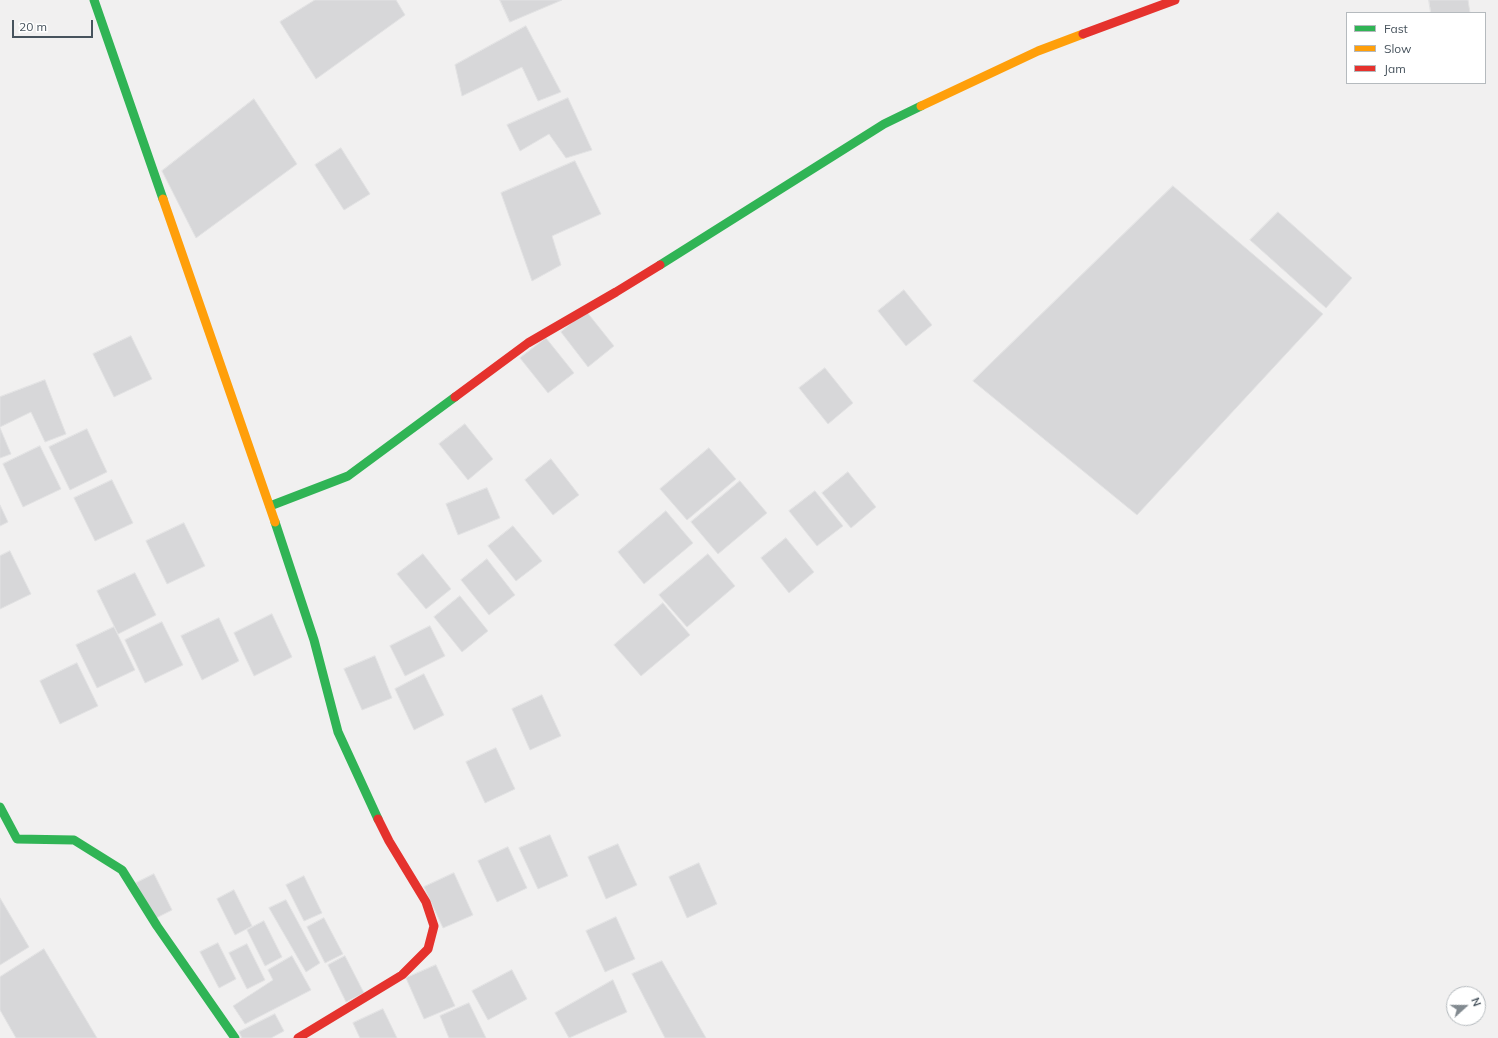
<!DOCTYPE html>
<style>
body{margin:0}
#map{position:relative;width:1498px;height:1038px;overflow:hidden;background:#f1f0f0;font-family:Mulish,sans-serif}
canvas{display:block}
.legend{position:absolute;left:1346px;top:12px;width:140px;height:72px;box-sizing:border-box;background:#fff;border:1px solid #b5babe;margin:0;padding:5px 7px;list-style:none;font-size:12px;color:#47535d}
.legend li{display:flex;align-items:center;gap:8px;height:20px}
.legend b{width:20px;border:1px solid #b5babe}
.north{position:absolute;left:1446px;top:986px;width:40px;height:40px;box-sizing:border-box;background:#fff;border:1px solid #b5babe;border-radius:50%;rotate:69deg;font-size:11px;font-weight:700;line-height:16px;text-align:center;color:#47535d}
.north::after{content:'';display:block;margin:auto;width:14px;height:18px;background:#828a90;clip-path:polygon(50% 0,100% 100%,50% 72%,0 100%)}
.scale{position:absolute;left:12px;top:20px;width:81px;height:18px;box-sizing:border-box;border:2px solid #47535d;border-top:0;padding-left:5px;font-size:12px;line-height:14px;white-space:nowrap;color:#47535d;-webkit-text-stroke:3px #fff;paint-order:stroke}
</style>
<div id="map">
<canvas width="1498" height="1038"></canvas>
<ul class="legend">
<li><b style="height:5px;background:#30b455"></b>Fast</li>
<li><b style="height:5px;background:#ff9f0a"></b>Slow</li>
<li><b style="height:5px;background:#e5322d"></b>Jam</li>
</ul>
<div class="north">N</div>
<div class="scale">20 m</div>
</div>
<script>
const g = document.querySelector('canvas').getContext('2d');
g.lineJoin = 'round';
function fill(path, color) { g.fillStyle = color; g.fill(path, 'evenodd'); }
function strokePath(path, color, width, dash) { g.strokeStyle = color; g.lineWidth = width; g.lineCap = dash ? 'butt' : 'round'; g.setLineDash(dash || []); g.stroke(path); }
const building = new Path2D(`
 M315,0H396L405,15L316,79L280,22Z
 M500,0H562L510,22Z
 M1429,0H1468L1470,13H1431Z
 M526,26L561,92L538,101L522,67L462,96L455,65Z
 M568,98L592,150L566,158L549,134L520,151L507,125Z
 M254,99L297,164L196,238L162,171Z
 M341,148L370,194L344,210L315,165Z
 M575,161L601,214L552,236L561,265L532,281L501,193Z
 M1173,186L1323,314L1137,515L973,381Z
 M1278,212L1352,278L1326,308L1250,240Z
 M904,290L932,325L906,346L878,311Z
 M586,311L614,346L588,367L561,332Z
 M131,336L152,379L114,397L93,354Z
 M546,338L574,373L548,393L520,358Z
 M825,368L853,403L828,424L799,388Z
 M45,380L66,434L45,442L31,412L0,427V397Z
 M465,424L493,459L468,480L439,444Z
 M0,428L11,454L0,458Z
 M87,429L107,472L70,490L49,447Z
 M40,446L61,489L23,507L3,464Z
 M709,448L736,479L687,520L660,489Z
 M551,459L579,495L553,515L525,480Z
 M848,472L876,507L851,528L822,493Z
 M112,480L133,523L95,541L74,498Z
 M740,481L767,513L718,554L691,522Z
 M487,488L500,518L458,535L446,504Z
 M815,491L843,526L817,546L789,511Z
 M0,505L8,522L0,526Z
 M666,511L693,543L644,584L618,552Z
 M184,523L205,566L167,584L146,541Z
 M513,526L542,561L516,581L488,546Z
 M786,538L814,572L789,593L761,558Z
 M10,551L31,594L0,609V556Z
 M423,554L451,589L426,609L397,574Z
 M708,554L735,586L687,627L659,595Z
 M487,559L515,595L489,615L461,580Z
 M135,573L156,615L118,634L97,591Z
 M460,596L488,631L462,652L434,617Z
 M663,603L690,635L641,676L614,645Z
 M272,614L292,657L254,676L234,633Z
 M219,618L239,661L202,680L181,636Z
 M162,622L183,665L145,683L125,640Z
 M430,626L445,656L405,676L390,646Z
 M114,627L135,670L97,688L76,645Z
 M375,656L392,698L362,710L344,669Z
 M77,663L98,706L60,724L40,681Z
 M424,674L444,715L414,730L395,689Z
 M542,695L561,736L530,750L512,709Z
 M496,748L515,789L485,803L466,762Z
 M550,835L568,876L538,889L519,848Z
 M618,844L637,885L606,899L588,857Z
 M508,847L527,888L497,902L478,861Z
 M699,863L717,904L687,918L669,877Z
 M454,873L473,915L443,928L424,887Z
 M154,874L172,910L154,919L136,883Z
 M304,876L322,913L304,921L286,885Z
 M234,890L252,926L235,935L217,899Z
 M0,898L29,947L0,965Z
 M286,900L320,963L306,972L269,908Z
 M616,917L635,959L605,972L586,931Z
 M324,918L343,954L325,963L307,927Z
 M264,921L282,957L265,966L247,930Z
 M218,943L236,979L219,988L200,952Z
 M247,944L265,980L247,989L229,953Z
 M44,949L97,1038H16L0,1010V977Z
 M292,956L311,990L245,1024L233,1006L273,980L268,970Z
 M345,956L364,993L346,1002L328,965Z
 M662,961L706,1038H665L632,974Z
 M436,965L455,1006L424,1019L406,978Z
 M512,970L527,999L488,1020L472,991Z
 M613,980L627,1012L569,1038L555,1013Z
 M469,1003L486,1038H449L440,1016Z
 M383,1009L397,1038H360L353,1023Z
 M275,1014L284,1031L271,1038H242L239,1032Z`);
fill(building, '#d7d7d9');
strokePath(building, '#e2e2e3', 1);
strokePath(new Path2D(`
 M94,0L163,199
 M660,265L884,124L921,106
 M270,506L348,476L455,397
 M275,522L314,640L338,732L378,819
 M0,807L17,839L74,840L122,870L157,926L235,1038`), '#30b455', 9);
strokePath(new Path2D(`
 M921,106L1038,51L1083,34
 M163,199L275,522`), '#ff9f0a', 9);
strokePath(new Path2D(`
 M1083,34L1175,0
 M455,397L528,343L616,292L660,265
 M298,1038L402,975L428,949L434,926L426,902L389,841L378,819`), '#e5322d', 9);
</script>
